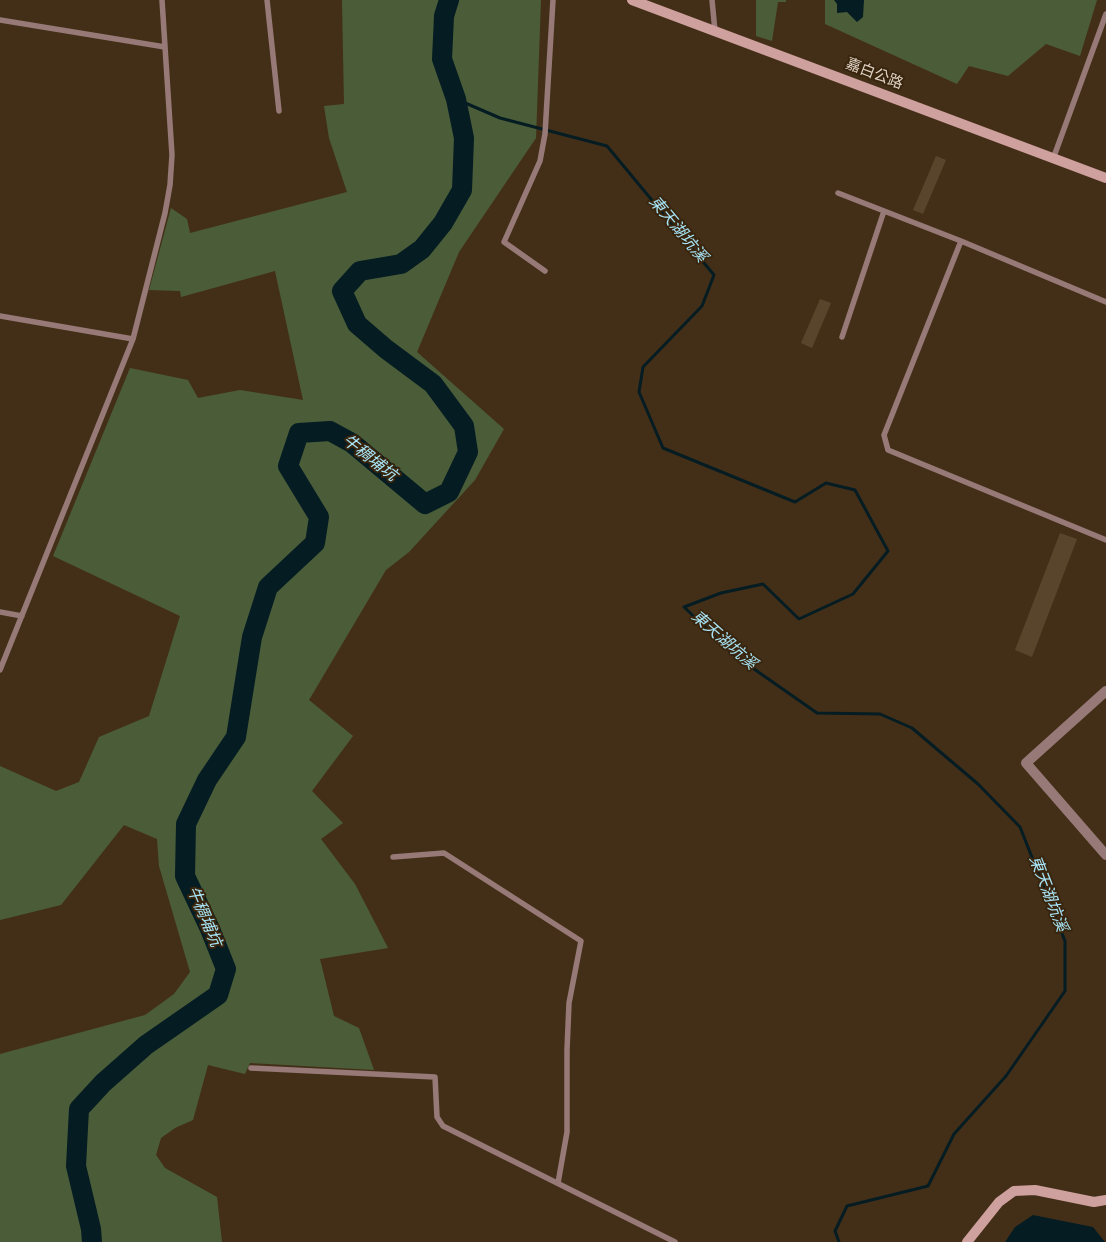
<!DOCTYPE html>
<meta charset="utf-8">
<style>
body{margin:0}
canvas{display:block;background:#432f18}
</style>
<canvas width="1106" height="1242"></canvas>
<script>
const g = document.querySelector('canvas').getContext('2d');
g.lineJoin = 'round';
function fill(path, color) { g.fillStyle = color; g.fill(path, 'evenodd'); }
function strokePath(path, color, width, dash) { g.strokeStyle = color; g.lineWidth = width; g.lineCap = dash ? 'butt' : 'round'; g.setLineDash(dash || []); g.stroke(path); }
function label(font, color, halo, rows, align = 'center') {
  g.font = font + ' "Source Sans 3","Noto Sans TC",sans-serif'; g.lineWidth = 4; g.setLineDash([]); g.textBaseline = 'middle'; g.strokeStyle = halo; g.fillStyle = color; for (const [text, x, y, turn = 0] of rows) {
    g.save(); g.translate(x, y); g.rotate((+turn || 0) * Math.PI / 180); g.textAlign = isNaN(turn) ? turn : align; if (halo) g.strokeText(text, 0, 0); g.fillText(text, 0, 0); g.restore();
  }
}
fill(new Path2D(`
 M342,0H541L536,138L459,252L417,352L504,429L475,480L409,552L386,570L309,700L353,736L312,791L343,823L321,839L355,884L388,948L320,959L334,1016L359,1028L374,1070L250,1063L245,1074L208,1065L193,1120L175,1128L161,1138L156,1155L165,1168L217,1197L222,1242H0V1054L145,1015L174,994L190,972L159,866L157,839L124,825L61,905L0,920V766L56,791L79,782L99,737L149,716L180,616L53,556L130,368L188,380L198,398L240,390L303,400L275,271L181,297L180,291L149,290L171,208L187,219L190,233L347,192L329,138L324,106L344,104Z
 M756,0H786V2H778L772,41L756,36Z
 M825,0H1097L1080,56L1046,44L1008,76L969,66L957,84L825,24Z`), '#4a5d38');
fill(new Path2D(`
 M834,0H864L863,17L857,22L847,12L837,13V4Z
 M1033,1215L1093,1227L1105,1242H1005L1015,1227Z`), '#041c22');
strokePath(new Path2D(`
 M456,99L500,118L607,146L714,275L702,306L643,367L639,392L663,448L795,502L826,483L855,490L888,551L853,594L799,619L763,584L721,593L684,607L734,655L817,713L880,714L912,728L978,784L1020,827L1065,941V991L1006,1076L954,1134L928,1186L847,1206L835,1231L839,1242`), '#041c22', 3);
strokePath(new Path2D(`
 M92,1242L91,1229L76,1166L79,1109L103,1083L146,1045L218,995L226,969L210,929L185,876L186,824L207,780L236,737L252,637L268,587L315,543L319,517L288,466L299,433L330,431L352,443L425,504L449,492L468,452L464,426L433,384L386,349L357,324L342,291L360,271L401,264L422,249L443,223L462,190L464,138L456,99L442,59L444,16L449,0`), '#041c22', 20);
fill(new Path2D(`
 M936,156L946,160L923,214L913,210Z
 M820,299L831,303L812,348L801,343Z
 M1060,533L1077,539L1032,657L1015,650Z`), '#59442c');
strokePath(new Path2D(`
 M267,0L279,111
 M712,0L715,31
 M0,20L165,47
 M1053,159L1106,14
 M838,193L961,241
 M545,271L504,242L540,161L545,134L553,0
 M1106,302L961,241L884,435L888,450L1106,540
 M0,316L133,339
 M842,337L884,211
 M0,612L22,616
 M0,670L133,339L165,213L170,185L172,155L162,0
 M393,857L444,853L581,941L569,1003L567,1050V1132L558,1183
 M251,1068L435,1077L437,1117L443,1126L675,1242`), '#977a78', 5.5);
strokePath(new Path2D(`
 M1106,691L1026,763L1106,855`), '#977a78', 10);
strokePath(new Path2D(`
 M632,0L1106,178
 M967,1242L999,1202L1014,1191L1035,1190L1094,1202L1106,1200`), '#cfa19e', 10);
label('15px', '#dfd2c4', '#39250e', [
 ["嘉白公路",874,75,21]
]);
label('italic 16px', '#a7e4f6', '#39250e', [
 ["東天湖坑溪",677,230,50],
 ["牛稠埔坑",369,459,38],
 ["東天湖坑溪",723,641,41],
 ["東天湖坑溪",1047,894,69],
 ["牛稠埔坑",203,917,67]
]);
</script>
